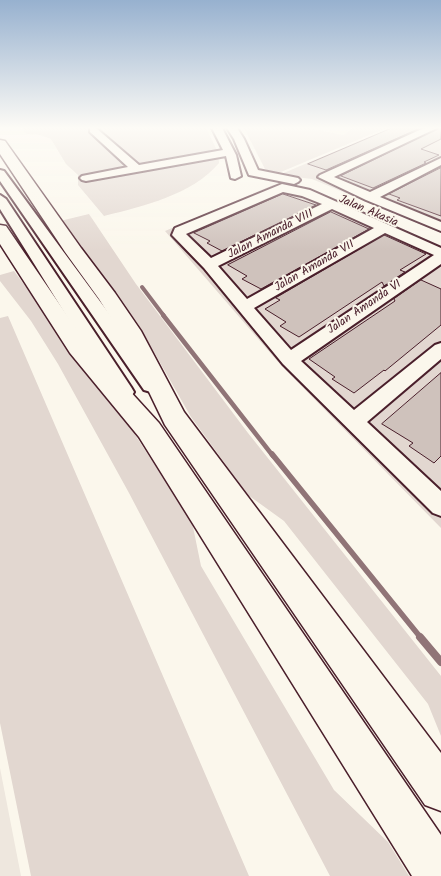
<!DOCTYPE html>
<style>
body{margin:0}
canvas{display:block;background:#fbf7ec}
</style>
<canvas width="441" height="876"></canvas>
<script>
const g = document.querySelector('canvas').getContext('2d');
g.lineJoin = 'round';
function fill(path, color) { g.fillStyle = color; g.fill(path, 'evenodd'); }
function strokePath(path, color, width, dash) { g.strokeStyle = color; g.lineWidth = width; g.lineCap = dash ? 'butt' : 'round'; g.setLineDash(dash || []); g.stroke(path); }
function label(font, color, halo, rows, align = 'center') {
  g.font = font + ' Kalam,sans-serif'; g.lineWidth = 4; g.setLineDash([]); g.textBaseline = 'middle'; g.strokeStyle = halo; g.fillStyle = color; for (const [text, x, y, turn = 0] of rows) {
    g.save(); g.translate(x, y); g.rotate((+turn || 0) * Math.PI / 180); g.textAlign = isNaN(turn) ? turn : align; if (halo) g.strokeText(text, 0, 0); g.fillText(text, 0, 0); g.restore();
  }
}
fill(new Path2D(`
 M0,768L21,876H0Z`), '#eee7de');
fill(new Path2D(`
 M21,128H206L218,152L219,163C192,195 143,206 104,216L78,185V175L66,164L51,139L40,135L27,134Z
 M244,128H310L343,135L353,128H386L276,174L265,169Z
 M390,128H441V233L312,179L279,175Z
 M283,184L317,194L441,249V528L279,363L165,231L273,185Z
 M89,214L136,284L248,433L441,676V736L428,704L284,521L248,495L191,417L146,338L90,267L60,221Z
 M14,271L126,421L192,522L201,566L334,790L388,842L409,876H330L129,493L58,364L31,321L0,281V275Z
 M8,316L249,876H31L0,723V318Z`), '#e2d7d0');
strokePath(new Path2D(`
 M142,287L164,316`), '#907477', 4);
strokePath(new Path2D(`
 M163,315L273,456`), '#907477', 4.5);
strokePath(new Path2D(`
 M272,454L421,638`), '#907477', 5.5);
strokePath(new Path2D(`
 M420,637L441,662`), '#907477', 8);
const building = new Path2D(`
 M392,128H420L326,170L308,164Z
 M439,128H441V139L421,149L439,155L424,162L426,163L373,188L341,176Z
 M441,168V216L397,200L400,198L389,194Z
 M283,194L316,205L222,251L207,243L210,241L194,233Z
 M331,212L369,229L261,289L242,279L247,276L228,265Z
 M384,235L426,254L400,270L405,272L384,286L382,282L299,337L280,326L286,322L265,309L280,300L276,298Z
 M421,280L441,289V325L385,371L384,370L354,393L332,379L335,377L309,359L395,301L394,299Z
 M441,373V456L434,463L409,446L413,443L382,424Z`);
fill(building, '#cfc2bc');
strokePath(building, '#4a1f2b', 1);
const minor = new Path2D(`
 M90,128H96L139,165L223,150L212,128H222L236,155L241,176L235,179L231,178L226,156L86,181L82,180L80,178L82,176L128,167L90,132Z
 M227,128H237L244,139L258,170L298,178L300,180L298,182L294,184L249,175L234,139Z
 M424,128H437L334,177L370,192L441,158V165L380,197L441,222V231L366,200L318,177L320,175Z
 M0,170L4,171L158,380L161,385L158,390L151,392L144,390L0,181Z
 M282,184L310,190L441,248V264L301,361L354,410L435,345L441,343V359L367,422L441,491V516L433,513L283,364L204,268L172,235L175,228ZM283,192L302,196L322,204L211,258L186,234ZM332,209L374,228L247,299L218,266ZM385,233L434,255L291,350L254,308Z
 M0,195L6,199L131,387L134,392L131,397L124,399L117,397L0,209Z`);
const highway = new Path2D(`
 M0,140L5,141L81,248L115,293L141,331L184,412L441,753V811L425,805L165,425L122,336L99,299L65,252L0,154Z
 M0,225L6,226L86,343L159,423L441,835V876H412L139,437L70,353L0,244Z`);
strokePath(minor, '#4a1f2b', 4);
strokePath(highway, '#4a1f2b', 3);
fill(minor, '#fbf7ec');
fill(highway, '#fbf7ec');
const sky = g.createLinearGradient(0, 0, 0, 251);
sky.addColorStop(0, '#97b1cf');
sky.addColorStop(0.51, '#fdfbf6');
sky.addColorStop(1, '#fdfbf600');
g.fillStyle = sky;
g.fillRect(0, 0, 441, 251);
label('12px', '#4a1f2b', '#fbf7ec', [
 ["Jalan Akasia",368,212,23],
 ["Jalan Amanda VIII",271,235,-27],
 ["Jalan Amanda VII",315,267,-30],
 ["Jalan Amanda VI",365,308,-34]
]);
</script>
